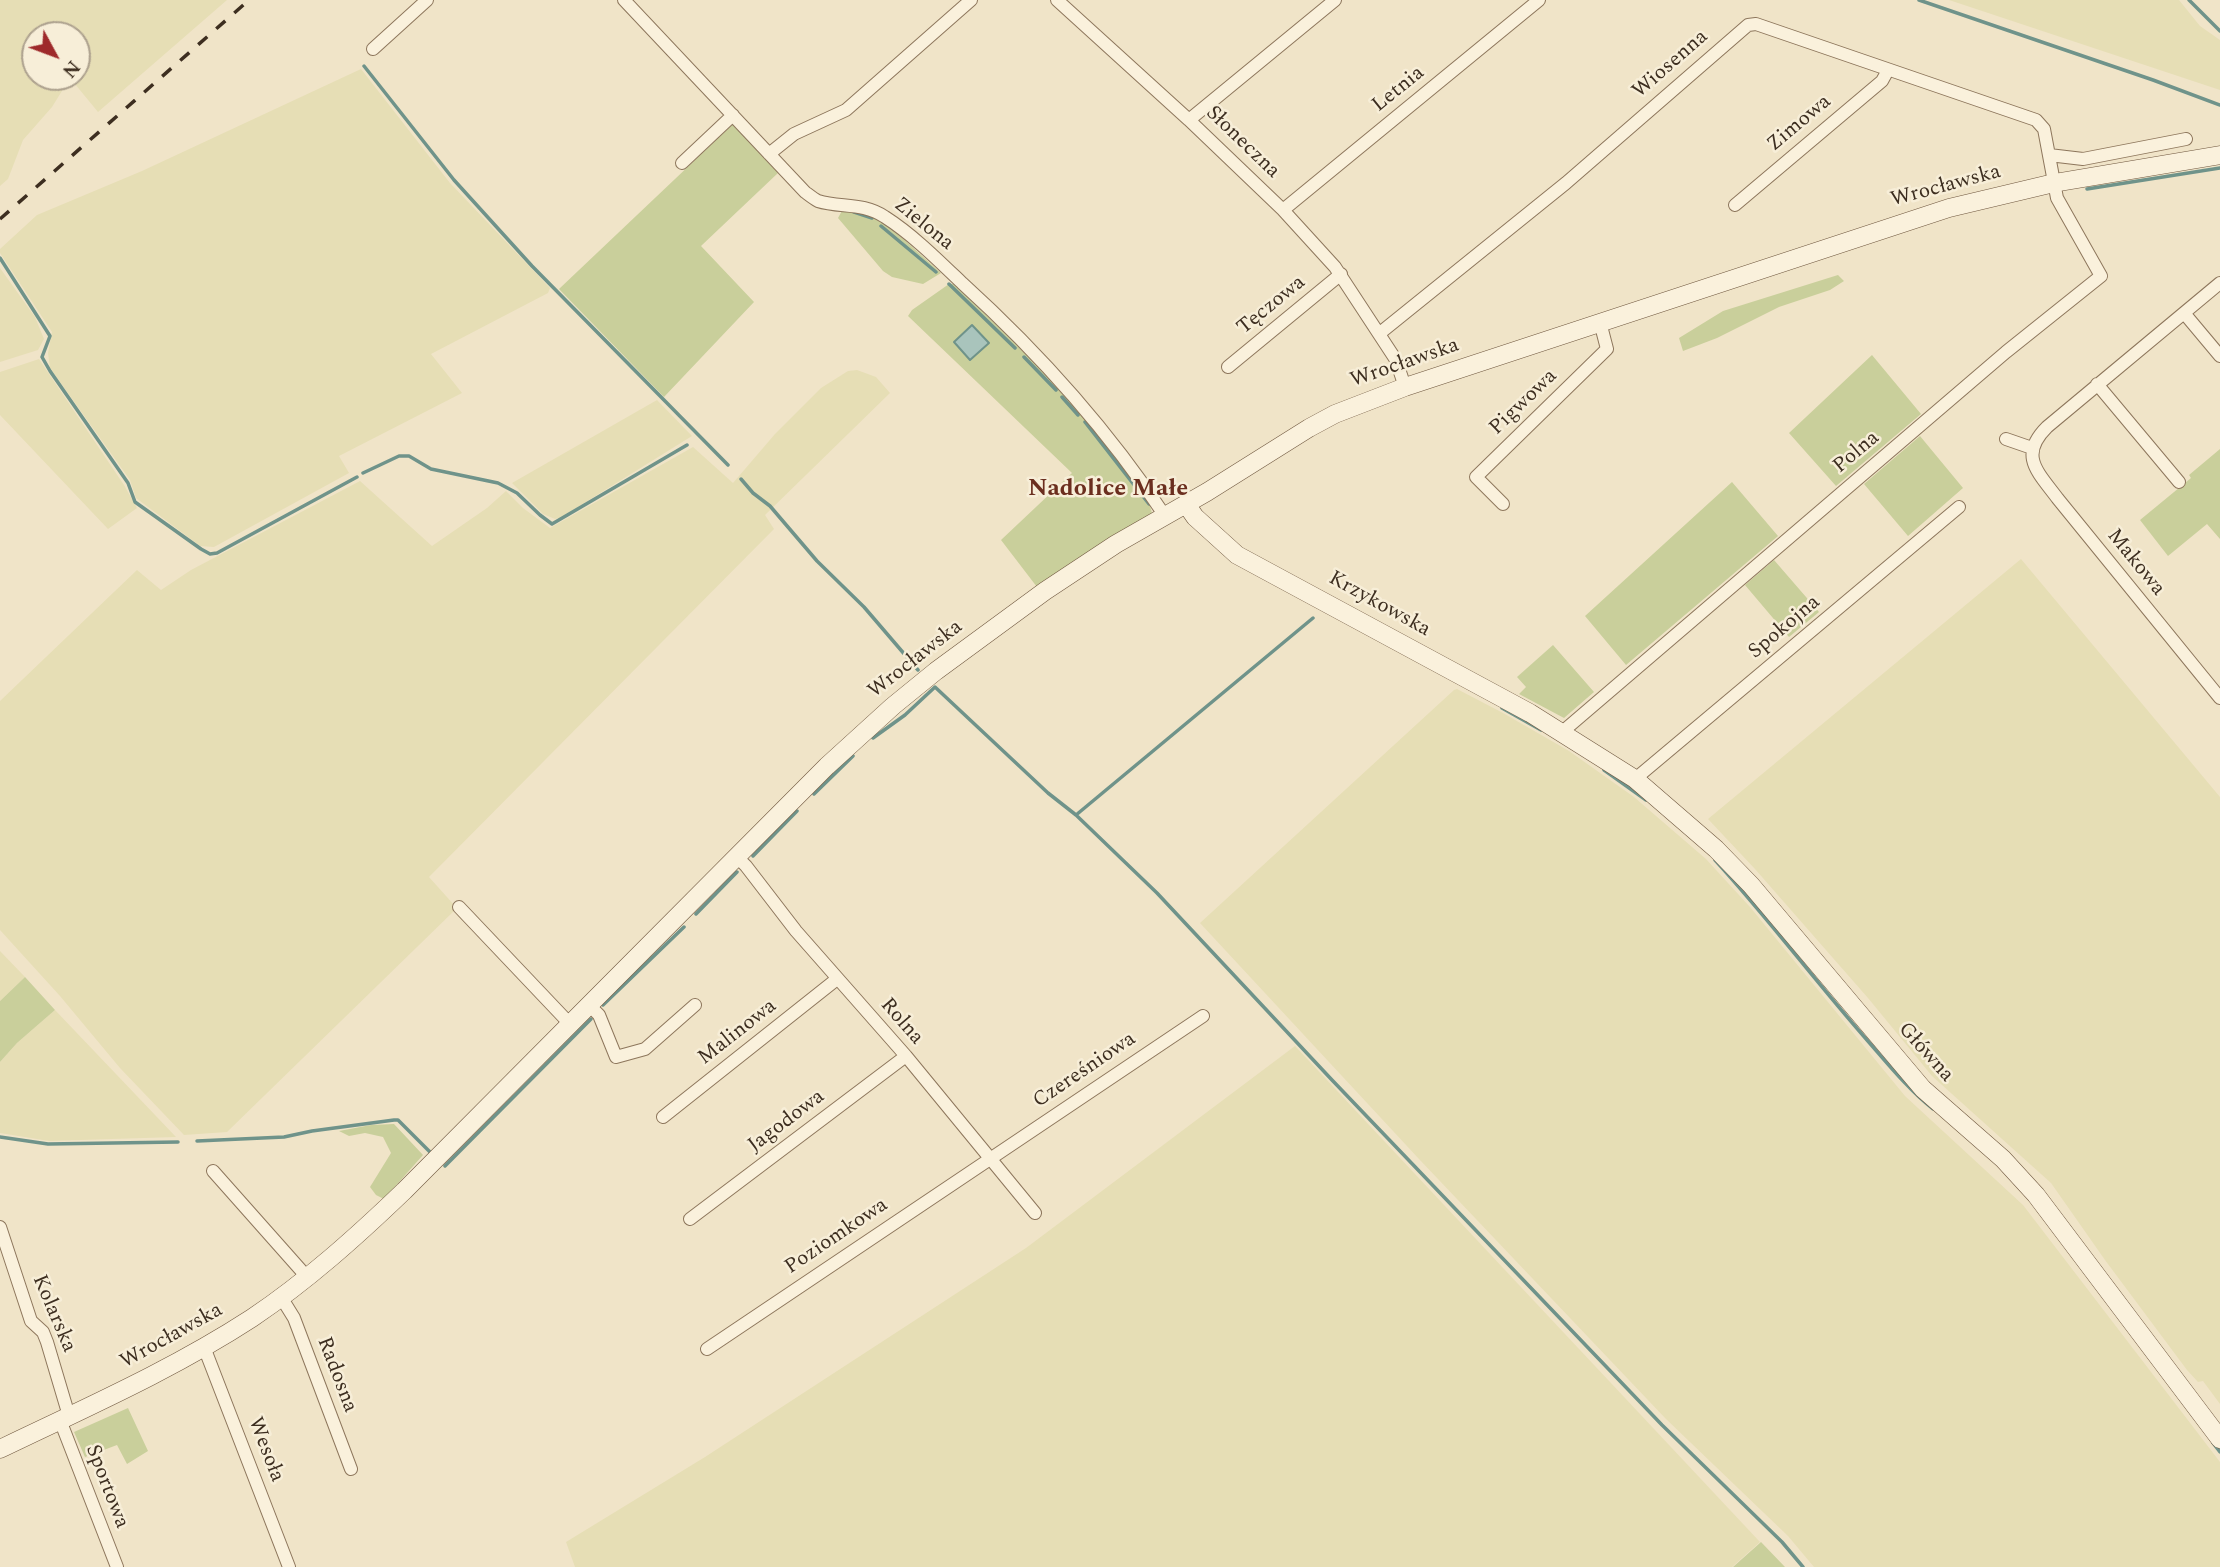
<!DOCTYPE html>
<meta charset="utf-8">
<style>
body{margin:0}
#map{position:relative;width:2220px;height:1567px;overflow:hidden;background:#f0e4c8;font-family:Spectral,serif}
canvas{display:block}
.north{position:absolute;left:21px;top:21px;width:70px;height:70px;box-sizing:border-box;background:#f7eed8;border:2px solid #ada18e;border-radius:50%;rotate:131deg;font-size:19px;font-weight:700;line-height:28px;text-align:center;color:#3d2e20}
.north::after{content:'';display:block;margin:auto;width:24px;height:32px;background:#9e2a2b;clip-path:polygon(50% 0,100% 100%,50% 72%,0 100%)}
</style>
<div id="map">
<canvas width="2220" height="1567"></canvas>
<div class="north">N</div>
</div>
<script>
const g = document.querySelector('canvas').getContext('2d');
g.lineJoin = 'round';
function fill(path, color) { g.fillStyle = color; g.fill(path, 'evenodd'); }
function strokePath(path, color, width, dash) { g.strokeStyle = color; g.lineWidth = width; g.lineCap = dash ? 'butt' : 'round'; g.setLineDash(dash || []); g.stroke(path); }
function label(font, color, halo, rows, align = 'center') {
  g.font = font + ' Spectral,serif'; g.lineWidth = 5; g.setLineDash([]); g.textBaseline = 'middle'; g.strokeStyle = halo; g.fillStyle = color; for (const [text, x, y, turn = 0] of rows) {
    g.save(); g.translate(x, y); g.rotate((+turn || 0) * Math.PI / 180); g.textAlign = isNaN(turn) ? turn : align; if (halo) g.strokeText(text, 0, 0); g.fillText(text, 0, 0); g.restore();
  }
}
fill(new Path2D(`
 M0,0H227L98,112L70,78L52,107L23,140L8,179L0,186ZM35,35H77V77H35Z
 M1949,0H2179L2200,26L2220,40V90Z
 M361,69L450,183L550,288L548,293L431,354L462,393L339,456L349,473L214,547L200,546L136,498L130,480L50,368L48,353L52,332L0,253V249L37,215L142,171Z
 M0,268L35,317L44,339L38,350L0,362Z
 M39,359L124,485L137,508L108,529L0,415V372Z
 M857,370L876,377L890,393L765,515L774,529L429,877L455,906L454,911L227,1132L184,1135L120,1068L60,996L0,930V701L137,570L161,590L191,570L360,481L432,546L487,508L506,491L523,508L550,528L693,447L733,483L775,434L821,388L848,371Z
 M657,400L692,436L560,518L555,519L543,514L512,483Z
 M2021,559L2220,797V1404L2203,1381L2198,1382L2187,1370L2105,1260L2051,1183L1932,1076L1868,998L1755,869L1708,819Z
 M1457,689L1503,713L1569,751L1634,797L1706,859L1750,907L1905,1096L2023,1205L2220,1462V1567H1814L1788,1536L1666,1419L1419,1159L1200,923L1454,690Z
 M0,951L25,977L0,1001Z
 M55,1010L176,1137L49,1141L0,1133V1062L17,1043Z
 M1295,1046L1760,1542L1732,1567H575L566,1542L705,1457L1026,1248Z`), '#e6deb5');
fill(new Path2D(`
 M733,124L778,173L701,246L754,302L664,397L559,289Z
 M843,209L873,216L889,226L941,273L923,284L892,277L883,271L838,218Z
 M1838,275L1844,281L1830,290L1779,307L1717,338L1683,351L1679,338L1723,311Z
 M949,284H954L1025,352L1086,419L1148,499L1152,513L1151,517L1037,587L1001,540L1072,473L908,316L912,310Z
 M1872,355L1921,414L1836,486L1789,433Z
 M1920,436L1963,488L1908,536L1864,484Z
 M2220,449V539L2207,524L2168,556L2140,520L2191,478L2189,475Z
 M1732,482L1778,536L1626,665L1585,616Z
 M1774,560L1819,612L1789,637L1745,585Z
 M1553,645L1594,692L1564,718L1519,694L1526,687L1517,677Z
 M25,977L55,1010L17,1043L0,1062V1001Z
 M394,1124L423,1155L384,1199L376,1195L370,1187L391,1153L383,1137L365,1133L349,1136L339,1131L371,1125Z
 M128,1408L148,1451L127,1464L117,1445L85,1457L74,1432Z
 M1761,1542L1785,1567H1733Z`), '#c9cf9b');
const water = new Path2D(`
 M972,325L989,343L970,360L954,342Z`);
fill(water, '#a9c4bc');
strokePath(water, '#6f938a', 2);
strokePath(new Path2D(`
 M1919,0L2153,80L2220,105
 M2189,0L2220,31
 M364,66L454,180L532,266L728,465
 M2087,189L2220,168
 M854,212L872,218
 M881,226L936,272
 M0,258L50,336L42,357L50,371L128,483L135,502L201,549L210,554L217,553L357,477
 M949,284L1015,348
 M1024,357L1056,390
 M1062,397L1078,415
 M1085,422L1149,504
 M363,473L399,456H409L431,469L498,483L517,493L540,515L552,524L687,445
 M741,479L753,493L770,506L817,561L864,607L918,670
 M1502,708L1541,730
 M873,738L905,715L935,687L1048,793L1076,815L1157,893L1332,1080L1662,1425L1782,1542L1803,1567
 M1604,770L1646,800
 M814,794L853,756
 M1076,815L1313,618
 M753,856L797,811
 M1715,860C1768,918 1815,981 1867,1040C1888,1064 1908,1089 1933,1109
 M696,914L737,872
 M603,1005L684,927
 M0,1137L48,1144L178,1142
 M197,1141L284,1137L312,1131L394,1120H398L430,1152
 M445,1166L591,1019
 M2213,1443L2220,1452`), '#6f938a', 3.5);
const street = new Path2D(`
 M624,0L805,192C809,195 814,199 818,201C840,208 863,202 885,217C913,235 938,260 962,283C1038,352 1108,430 1165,516
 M1057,0L1189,120L1283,210L1335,267L1396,360L1405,387
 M373,49L427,0
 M1189,120L1335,0
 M769,154L794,134L846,110L971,0
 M2049,155L2083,159L2186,139
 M682,163L733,115
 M1735,205L1882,81L1888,70
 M1283,210L1539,0
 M2220,283L2047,427C2018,456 2038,472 2058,499L2220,698
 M2184,313L2220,356
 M1380,333L1566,183L1748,25L1756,24L2036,120L2044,129L2057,198L2101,276L2006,352L1561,733
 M1228,367L1341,274
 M2097,384L2179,482
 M2006,439L2032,448
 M1503,504L1476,477L1607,349L1600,322
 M1635,779L1959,507
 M737,857L746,866L796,931L906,1056L1035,1213
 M459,907L570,1024
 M589,1005L599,1015L616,1057L645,1049L695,1005
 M663,1117L837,979
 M213,1171L307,1277
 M690,1219L906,1056
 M0,1227L31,1321L43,1332L47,1342L69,1416
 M281,1297L294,1318L351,1469
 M204,1347L289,1567
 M707,1349L1203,1016
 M60,1420L117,1567`);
const secondary = new Path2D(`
 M1186,504L1195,517L1237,555L1530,713L1635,779L1716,849L1751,885L1923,1089L2003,1159L2036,1195L2220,1439
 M0,1449C85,1408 172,1370 252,1318C307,1281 356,1237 404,1191L827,766L893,706L936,671L1045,591L1116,544L1207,492L1309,428L1335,414L1405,387L1949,208L2054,183L2220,155`);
strokePath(street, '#8d765c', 14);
strokePath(secondary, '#6f573f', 19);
strokePath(street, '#faf1dc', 12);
strokePath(secondary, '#faf1dc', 18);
strokePath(new Path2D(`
 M0,219L249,0`), '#3d2e20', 3.5, [12, 12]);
label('21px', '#3d2e20', '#f7eed8', [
 ["Wiosenna",1671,65,-41],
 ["Letnia",1399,90,-39],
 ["Zimowa",1800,124,-40],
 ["Słoneczna",1242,143,44],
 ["Wrocławska",1946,187,-15],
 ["Zielona",923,225,39],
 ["Tęczowa",1272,306,-39],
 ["Wrocławska",1405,364,-19],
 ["Pigwowa",1524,403,-44],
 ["Polna",1857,453,-40],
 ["Makowa",2135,563,51],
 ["Krzykowska",1379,605,29],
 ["Spokojna",1785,628,-40],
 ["Wrocławska",916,660,-38],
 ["Rolna",901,1022,49],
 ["Malinowa",738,1033,-38],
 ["Główna",1925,1053,48],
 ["Czereśniowa",1085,1071,-34],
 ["Jagodowa",787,1122,-37],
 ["Poziomkowa",837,1237,-34],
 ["Kolarska",53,1314,67],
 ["Wrocławska",172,1337,-29],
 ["Radosna",336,1375,69],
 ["Wesoła",265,1450,69],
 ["Sportowa",106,1487,69]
]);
label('bold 24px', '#6b2e1e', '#f7eed8', [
 ["Nadolice Małe",1108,490]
]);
</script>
